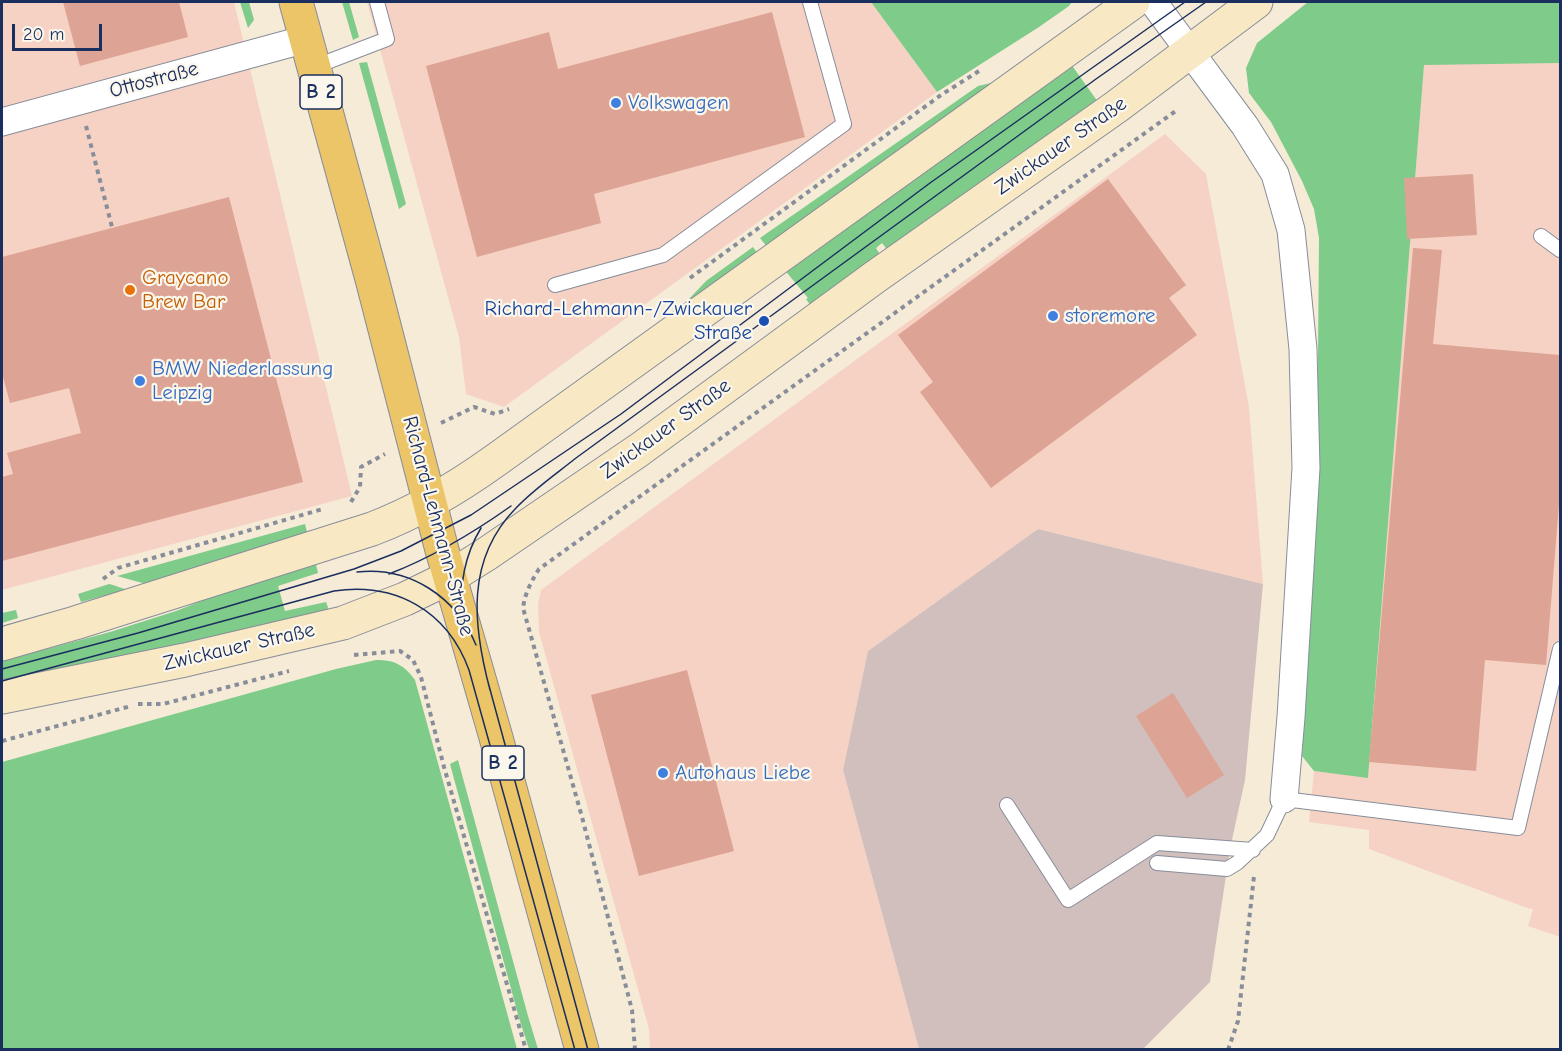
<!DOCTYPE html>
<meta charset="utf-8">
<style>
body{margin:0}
#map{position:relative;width:1562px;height:1051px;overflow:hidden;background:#f6ebd7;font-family:"Comic Neue",sans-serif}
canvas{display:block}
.frame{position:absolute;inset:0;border:3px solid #1b2f5e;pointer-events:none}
.scale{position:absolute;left:12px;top:24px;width:90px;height:27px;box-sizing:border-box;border:3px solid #1b2f5e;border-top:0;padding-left:8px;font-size:18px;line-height:21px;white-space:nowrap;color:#1b2f5e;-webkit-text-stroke:4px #fbf7ec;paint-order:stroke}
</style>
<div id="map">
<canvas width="1562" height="1051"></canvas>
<div class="frame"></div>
<div class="scale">20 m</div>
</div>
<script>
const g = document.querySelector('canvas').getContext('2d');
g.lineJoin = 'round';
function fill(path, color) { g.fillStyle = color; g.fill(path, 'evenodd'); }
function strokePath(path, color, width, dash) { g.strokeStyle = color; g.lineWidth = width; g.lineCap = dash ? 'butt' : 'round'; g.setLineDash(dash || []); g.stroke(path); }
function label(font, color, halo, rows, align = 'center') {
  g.font = font + ' "Comic Neue",sans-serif'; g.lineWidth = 4.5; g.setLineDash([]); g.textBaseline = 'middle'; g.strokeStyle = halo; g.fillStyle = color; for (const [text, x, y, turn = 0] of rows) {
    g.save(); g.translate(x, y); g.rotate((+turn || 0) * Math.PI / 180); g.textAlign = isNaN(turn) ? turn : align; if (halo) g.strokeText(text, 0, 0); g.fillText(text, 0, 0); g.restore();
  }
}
fill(new Path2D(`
 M2,2H234L352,496L2,590Z
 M367,2H871L937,92L504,407L466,394L459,337Z
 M1560,63V937L1528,926L1533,909L1527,908L1369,849V830L1309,822L1314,771L1368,777L1424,64Z
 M1165,134L1206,174L1249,407L1263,584L1038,529L868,651L843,770L919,1049H650L649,1029L539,632L538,604L541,590Z`), '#f6d2c4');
fill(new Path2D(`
 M1038,529L1263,584L1245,780L1230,849L1210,982L1143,1049H919L843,770L868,651Z`), '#d1bfbe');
fill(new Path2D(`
 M240,2H249L254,20L248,28Z
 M342,2H349L359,37L353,40Z
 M871,2H1072L1069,6L1039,27L937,92Z
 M1308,2H1560V63L1424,65L1368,778L1314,771L1302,756L1317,475L1319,238L1314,209L1302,181L1271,122L1249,93L1246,68L1257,43Z
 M1068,60L1098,102L889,252L882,243L876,248L882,258L813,309L806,299L808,298L783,268Z
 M367,62L406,204L399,209L359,63Z
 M1000,81L768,248L760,238L978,86Z
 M753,247L758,254L691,304L689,299L706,281Z
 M305,524L307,532L146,584L117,576Z
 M315,560L318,573L278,586L285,611L326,602L330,613L2,687V661L110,632L176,611L247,583Z
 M109,584L113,585L142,595L115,604L103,596L81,602L78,594Z
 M16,610L18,618L2,623V613Z
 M376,660C395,660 404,665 415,680L517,1049H3L2,1046V762L336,669Z
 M458,760L528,1016L538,1049H529L519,1018L450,764Z`), '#7ecb8a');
fill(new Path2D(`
 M63,2H179L188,37L80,66Z
 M772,12L805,137L594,194L601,223L477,257L426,66L549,32L558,69Z
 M1473,174L1477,235L1407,239L1404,178Z
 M1108,179L1186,285L1169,298L1197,335L991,488L920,392L933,382L898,335Z
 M229,197L303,482L2,561V477L13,474L7,453L81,433L69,388L10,403L2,373V257Z
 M1413,248L1442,250L1433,344L1560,355V492L1546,665L1485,660L1476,771L1369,762Z
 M687,670L734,851L639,876L591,695Z
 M1173,693L1224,775L1187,798L1136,716Z`), '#dda394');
const service = new Path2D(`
 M314,67L387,39L377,2
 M1541,236L1560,250
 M555,285L663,255L844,124L810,2
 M1007,805L1068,900L1157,843L1253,850
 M1157,863L1227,869L1237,863L1267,835L1284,799L1518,828L1560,649`);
const minor = new Path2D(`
 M1153,2L1245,126L1275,174L1291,230L1303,349L1306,468L1291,717L1284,799
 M2,122L306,39`);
const secondary = new Path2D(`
 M2,644L75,623L372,529C417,512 457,488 496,460L1133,2
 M2,697L185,660L343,623L405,599L450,577L485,555L639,450L875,277L1116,107L1256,2`);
const primary = new Path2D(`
 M296,2L372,279L442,550L495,734L582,1050`);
strokePath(service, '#888d9a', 16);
strokePath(minor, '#888d9a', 29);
strokePath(secondary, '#888d9a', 35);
strokePath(primary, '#888d9a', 35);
strokePath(new Path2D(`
 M86,126L112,227
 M690,278L941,95L979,71
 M441,423L474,407L495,414L509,409
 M351,502L360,487L361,467L385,454
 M103,579L118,568L323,509
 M354,655L400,651L413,660L421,677L444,767L526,1050
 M138,704H163L289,671
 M2,741L131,706
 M635,1050L632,1010L582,817L523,608C525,593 531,582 539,569L1177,110
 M1228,1050L1238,1021L1254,876`), '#888d9a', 4, [4.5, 4.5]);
strokePath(service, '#fff', 14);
strokePath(minor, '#fff', 27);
strokePath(secondary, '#f8e8c3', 33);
strokePath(primary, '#edc569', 33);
strokePath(new Path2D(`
 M357,572C410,566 456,597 476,645
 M389,574C433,557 473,533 511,506
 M462,620C459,587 464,556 481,528
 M2,669L138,633L354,569L401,551L471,515L621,414L930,183L1185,2
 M2,681L334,591C395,582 447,610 469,670L575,1050
 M488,682L588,1050
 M490,690C473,626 465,560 516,508C534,489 556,474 576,458L1096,79L1206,2`), '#1b2f5e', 1.5);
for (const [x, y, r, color] of [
 [616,103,6,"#3f7fe0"],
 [130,290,6,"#e8710a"],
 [1053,316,6,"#3f7fe0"],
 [764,321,6,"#1a4fb4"],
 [140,381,6,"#3f7fe0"],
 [663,773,6,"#3f7fe0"]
]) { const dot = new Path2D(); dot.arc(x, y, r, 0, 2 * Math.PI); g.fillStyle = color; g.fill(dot); strokePath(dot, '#fbf7ec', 2); }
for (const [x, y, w] of [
 [321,92,42],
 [503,763,42]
]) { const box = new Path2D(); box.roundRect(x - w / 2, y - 17, w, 34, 4.5); g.fillStyle = '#fbf7ec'; g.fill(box); strokePath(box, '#1b2f5e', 1.5); }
label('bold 20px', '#1b2f5e', null, [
 ["B 2",321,92],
 ["B 2",503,763]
]);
label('21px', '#1b2f5e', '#fbf7ec', [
 ["Ottostraße",154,80,-15],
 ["Zwickauer Straße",1061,146,-35],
 ["Zwickauer Straße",666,429,-36],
 ["Richard-Lehmann-Straße",438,526,75],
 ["Zwickauer Straße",239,647,-13]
]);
label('21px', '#366cbe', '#fbf7ec', [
 ["Volkswagen",628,103],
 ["storemore",1065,316],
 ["BMW Niederlassung",152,369],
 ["Leipzig",152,393],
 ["Autohaus Liebe",675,773]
], 'left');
label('21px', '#c56008', '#fbf7ec', [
 ["Graycano",142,278],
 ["Brew Bar",142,302]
], 'left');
label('21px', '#164399', '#fbf7ec', [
 ["Richard-Lehmann-/Zwickauer",752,309],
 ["Straße",752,333]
], 'right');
</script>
